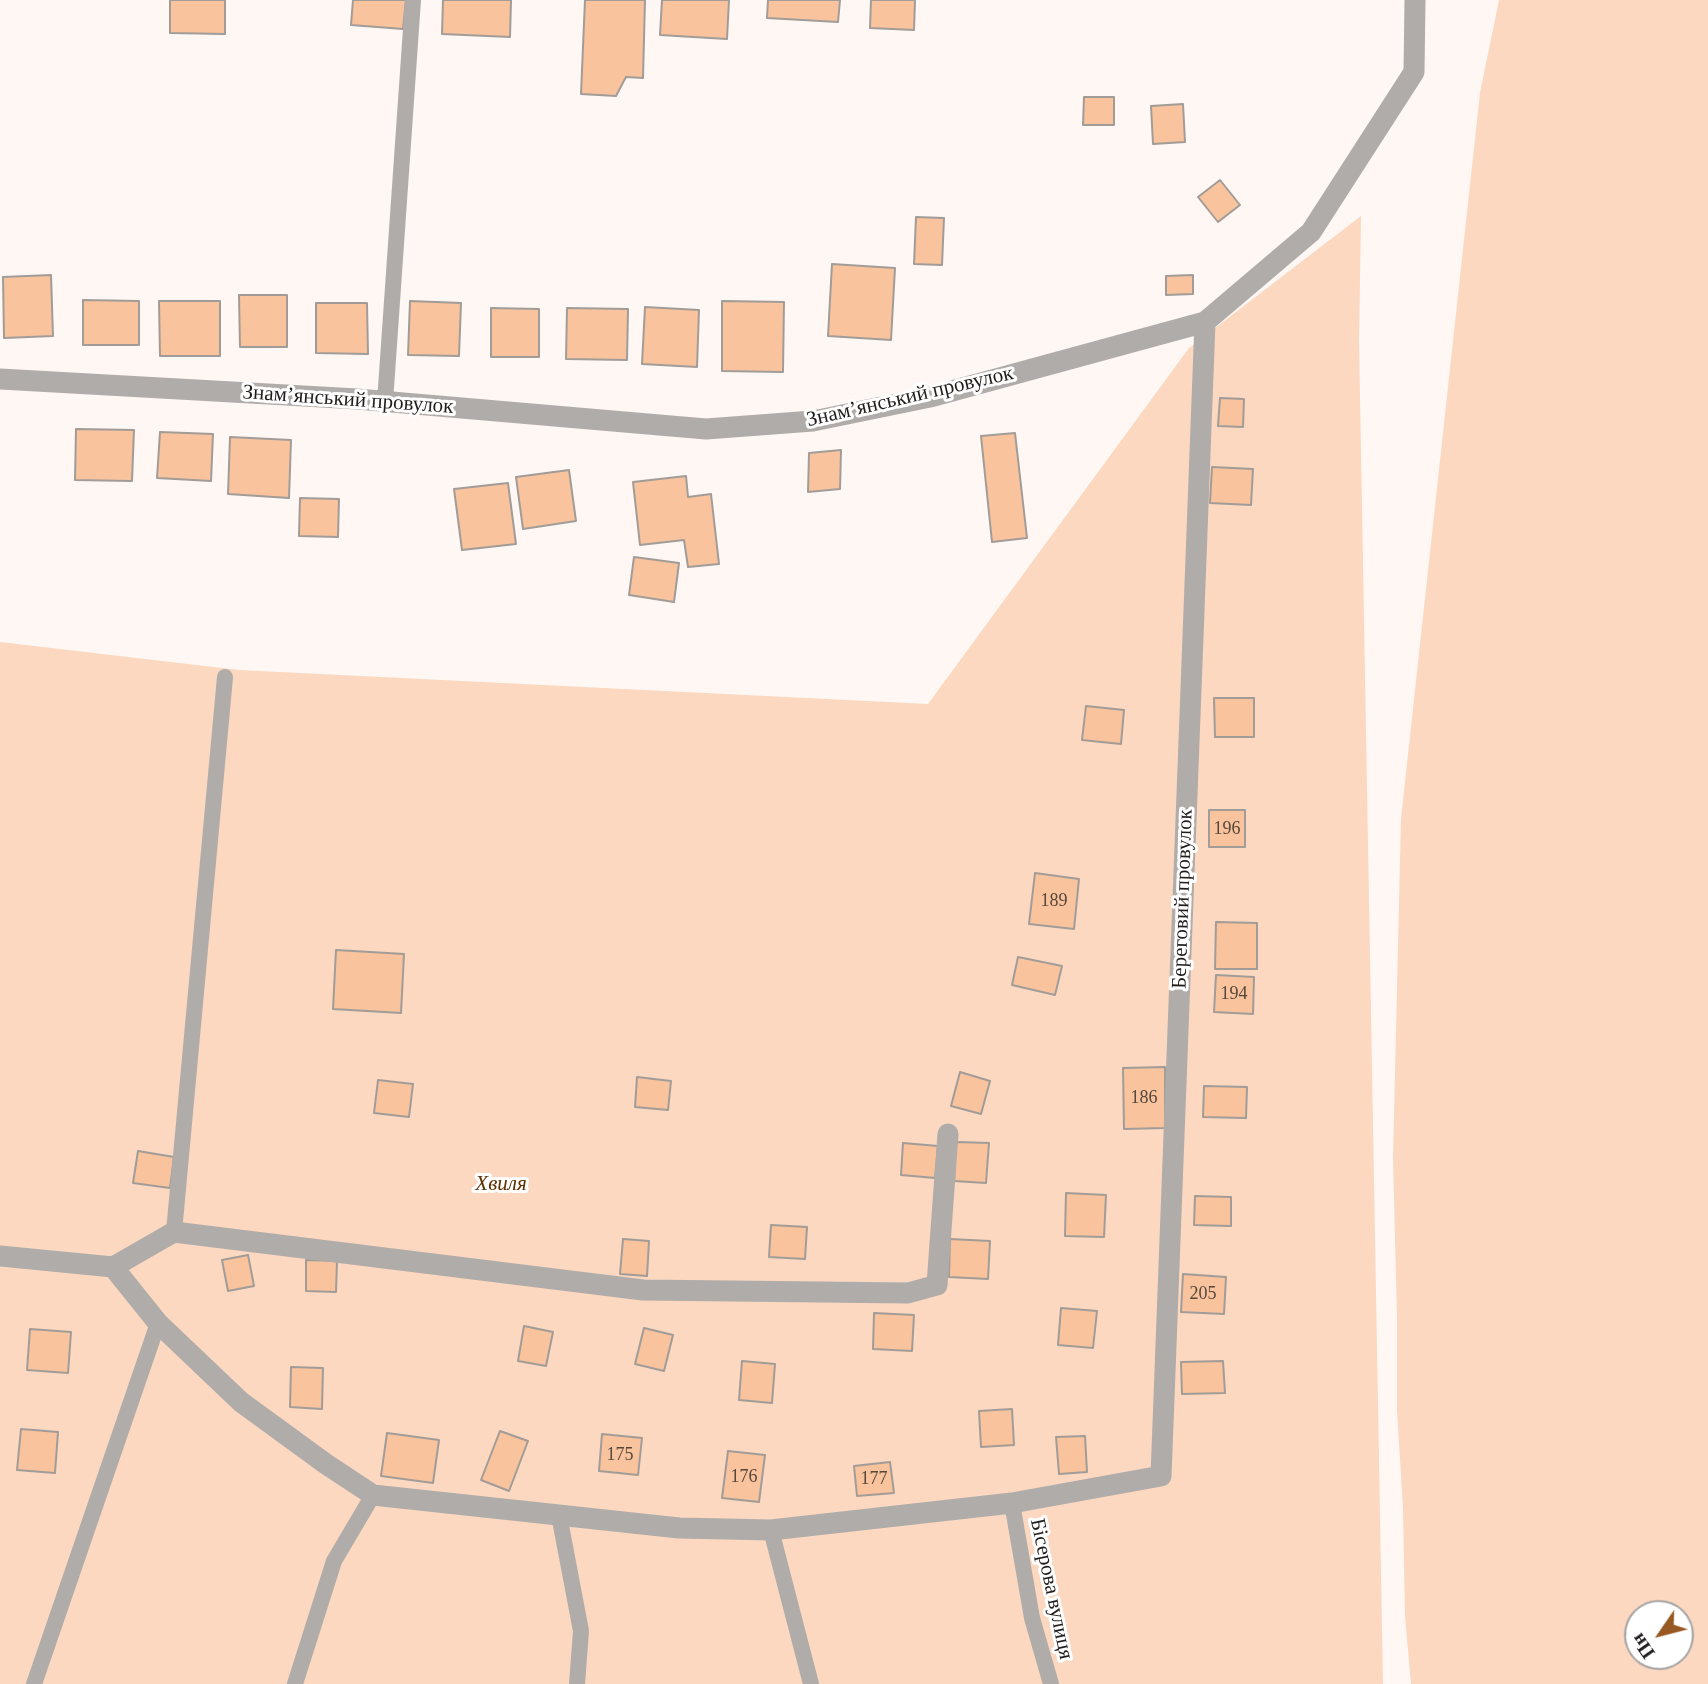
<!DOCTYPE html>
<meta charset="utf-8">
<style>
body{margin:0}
#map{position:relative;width:1708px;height:1684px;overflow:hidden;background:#fef7f3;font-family:Georgia,serif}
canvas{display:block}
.north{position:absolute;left:1624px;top:1600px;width:70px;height:70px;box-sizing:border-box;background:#fff;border:2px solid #a6a5a4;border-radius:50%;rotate:235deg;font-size:19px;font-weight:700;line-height:28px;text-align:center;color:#201d1c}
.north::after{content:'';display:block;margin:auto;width:24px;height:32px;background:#985821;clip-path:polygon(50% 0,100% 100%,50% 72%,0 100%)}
</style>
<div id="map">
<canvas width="1708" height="1684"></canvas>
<div class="north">Пн</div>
</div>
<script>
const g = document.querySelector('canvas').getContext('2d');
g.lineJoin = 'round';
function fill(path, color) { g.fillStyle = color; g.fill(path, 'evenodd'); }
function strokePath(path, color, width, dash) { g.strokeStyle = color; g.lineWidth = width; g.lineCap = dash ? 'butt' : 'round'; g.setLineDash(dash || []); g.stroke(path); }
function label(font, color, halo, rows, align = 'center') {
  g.font = font + ' Georgia,serif'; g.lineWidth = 6; g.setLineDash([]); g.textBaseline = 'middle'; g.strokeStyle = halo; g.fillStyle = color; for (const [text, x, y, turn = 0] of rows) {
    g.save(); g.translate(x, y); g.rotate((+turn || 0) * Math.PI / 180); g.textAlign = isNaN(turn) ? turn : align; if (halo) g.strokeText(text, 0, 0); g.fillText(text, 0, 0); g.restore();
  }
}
fill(new Path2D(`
 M1499,0H1708V1684H1411L1405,1616L1403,1508L1397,1410V1317L1393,1158L1401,819L1480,93ZM1680,1614V1656H1638V1614Z
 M1361,216L1359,341L1383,1684H0V642L239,670L928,704L1189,348Z`), '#fbd8bf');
const building = new Path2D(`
 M170,0H225V34L170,33Z
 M353,0H406L403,29L351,25Z
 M443,0H511L510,37L442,34Z
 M585,0H645L643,78L626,77L616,96L581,94Z
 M662,0H729L727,39L660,35Z
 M768,0H840L838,22L767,18Z
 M871,0H915L914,30L870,28Z
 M1084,97H1114V125H1083Z
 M1183,104L1185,142L1153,144L1151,106Z
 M1220,180L1240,205L1218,222L1198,197Z
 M916,217L944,218L942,265L914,264Z
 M832,264L895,268L891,340L828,336Z
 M51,275L53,336L4,338L3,277Z
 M1193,275V294L1166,295V276Z
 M239,295H287V347H240Z
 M83,300L139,301V345H83Z
 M159,301H220V356H160Z
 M410,301L461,303L459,356L408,355Z
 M722,301L784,302L783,372L722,371Z
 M316,303H367L368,354L316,353Z
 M645,307L699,310L697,367L642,364Z
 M491,308L539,309V357H491Z
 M567,308L628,309L627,360L566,359Z
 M1220,398L1244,399L1243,427L1218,426Z
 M76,429L134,430L132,481L75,480Z
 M160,432L213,434L211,481L157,478Z
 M1015,433L1027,538L992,542L981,436Z
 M230,437L291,440L289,498L228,494Z
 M841,450L840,489L808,492L809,453Z
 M1212,467L1253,469L1251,505L1210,503Z
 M569,470L576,521L523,529L516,477Z
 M686,476L688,497L711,494L719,564L688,567L684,540L640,545L633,482Z
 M508,483L516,544L462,550L454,489Z
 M300,498L339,499L338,537L299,536Z
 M634,557L679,563L674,602L629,595Z
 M1214,698H1254V737H1215Z
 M1086,706L1124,710L1121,744L1082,740Z
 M1209,810H1245V847H1209Z
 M1035,873L1079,879L1074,929L1029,924Z
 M1216,922L1257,923V969H1215Z
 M336,950L404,954L401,1013L333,1009Z
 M1018,957L1062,966L1055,995L1012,985Z
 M1216,975L1254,977L1253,1014L1214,1012Z
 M1165,1067V1128L1124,1129L1123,1068Z
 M960,1072L990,1081L981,1114L951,1106Z
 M637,1077L671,1081L668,1110L635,1107Z
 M378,1080L413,1084L409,1117L374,1113Z
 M1204,1086L1247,1087L1246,1118L1203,1117Z
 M956,1142L989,1143L986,1183L954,1181Z
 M903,1143L938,1146L935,1178L901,1175Z
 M138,1151L174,1157L170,1188L133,1183Z
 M1066,1193L1106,1195L1104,1237L1065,1236Z
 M1195,1196L1231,1197V1226L1194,1225Z
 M771,1225L807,1227L805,1259L769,1257Z
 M623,1239L649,1241L647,1276L620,1274Z
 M950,1239L990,1241L988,1279L949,1277Z
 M248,1255L254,1286L228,1291L222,1260Z
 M306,1260L337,1261L336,1292L306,1291Z
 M1183,1274L1226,1277L1224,1314L1181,1312Z
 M1061,1308L1097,1311L1093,1348L1058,1345Z
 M874,1313L914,1315L912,1351L873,1349Z
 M524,1326L553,1332L546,1366L518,1361Z
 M644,1328L673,1335L664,1371L635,1364Z
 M30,1329L71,1332L68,1373L27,1370Z
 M742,1361L775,1364L772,1403L739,1400Z
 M1223,1361L1225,1393L1182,1394L1181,1362Z
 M291,1367L323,1368L322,1409L290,1407Z
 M1012,1409L1014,1445L981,1447L979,1411Z
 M21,1429L58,1432L55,1473L17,1470Z
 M500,1431L528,1441L509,1491L481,1480Z
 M387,1433L439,1440L433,1483L381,1476Z
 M602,1434L642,1438L638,1475L599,1471Z
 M1085,1436L1087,1472L1059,1474L1056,1437Z
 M728,1451L765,1455L759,1502L722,1498Z
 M890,1462L894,1493L857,1496L854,1466Z`);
fill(building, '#f9c49d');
strokePath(building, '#a29c98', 2);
strokePath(new Path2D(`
 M385,402L413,0
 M174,1232L225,677
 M1012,1503L1032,1618L1051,1684
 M559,1515L581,1631L577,1684
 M771,1530L811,1684
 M34,1684L158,1323
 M295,1684L334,1561L373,1495`), '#afacaa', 16);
strokePath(new Path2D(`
 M0,379L357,399L706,429L813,421L930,397L1205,322L1311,232L1414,72L1415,0
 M0,1256L113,1267L174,1232L643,1290L908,1293L937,1285L948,1134
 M113,1267L158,1323L241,1402L326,1464L373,1495L679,1528L771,1530L1012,1503L1161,1476L1205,322`), '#afacaa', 21);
label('18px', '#56473c', null, [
 ["196",1227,829],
 ["189",1054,901],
 ["194",1234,994],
 ["186",1144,1098],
 ["205",1203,1294],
 ["175",620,1455],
 ["176",744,1477],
 ["177",874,1479]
]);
label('21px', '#201d1c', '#fff', [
 ["Знамʼянський провулок",910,397,-13],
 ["Знамʼянський провулок",348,400,4],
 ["Береговий провулок",1183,899,-88],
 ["Бісерова вулиця",1051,1589,78]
]);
label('italic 21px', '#5e2f00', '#fff', [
 ["Хвиля",501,1184]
]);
</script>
